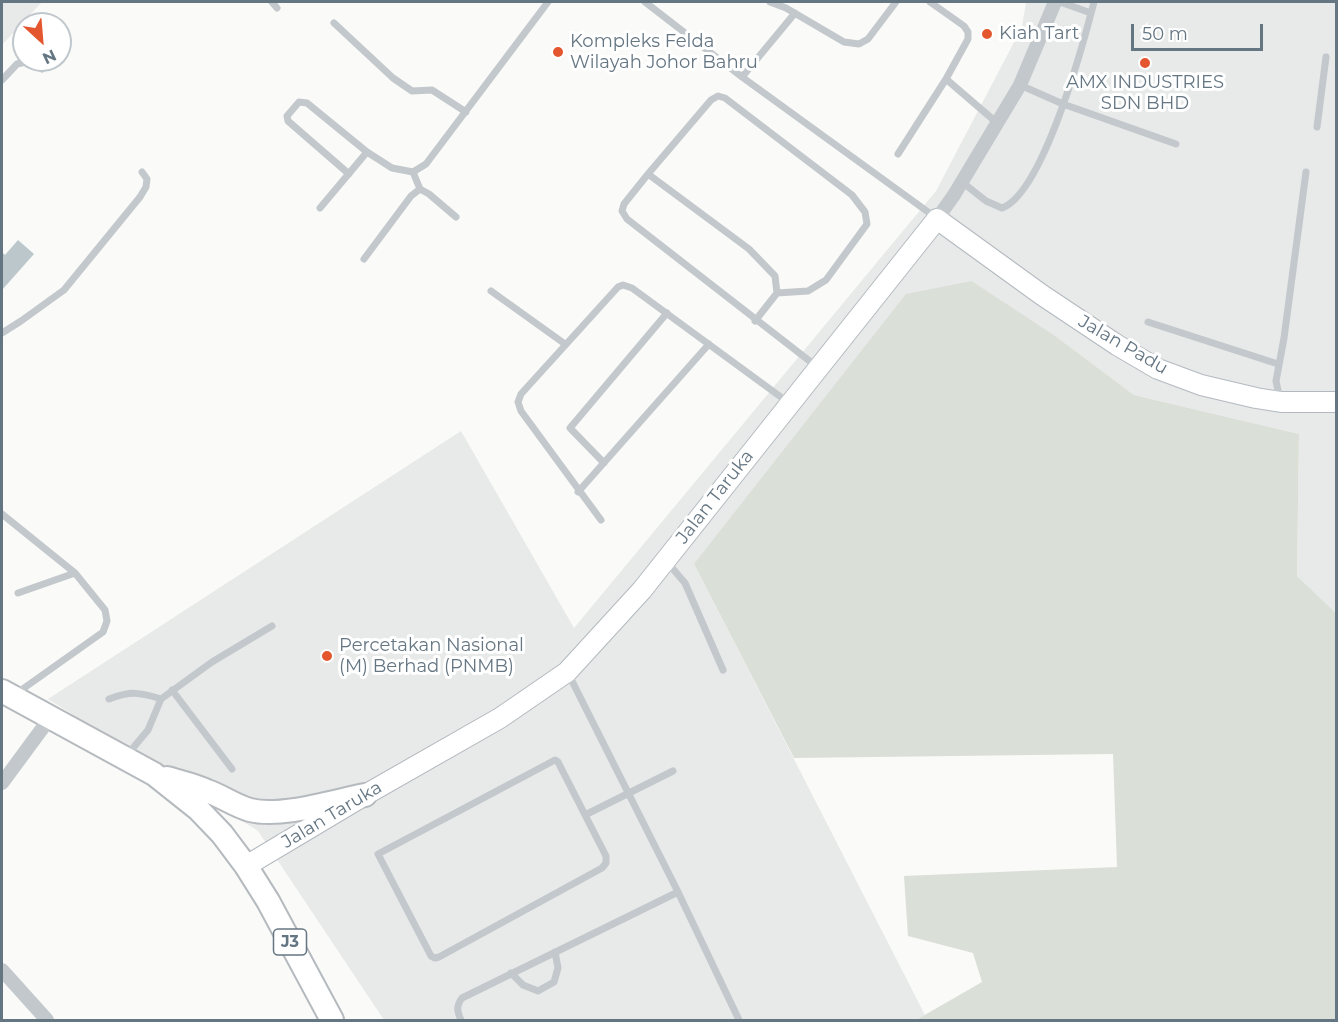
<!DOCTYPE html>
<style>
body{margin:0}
#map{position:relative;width:1338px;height:1022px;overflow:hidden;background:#fafaf8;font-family:Montserrat,sans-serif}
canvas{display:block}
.frame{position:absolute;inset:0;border:3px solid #657683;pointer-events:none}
.north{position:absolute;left:12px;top:12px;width:60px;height:60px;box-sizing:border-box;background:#fff;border:2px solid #c1c8cd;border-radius:50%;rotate:154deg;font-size:16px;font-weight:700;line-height:24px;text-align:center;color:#657683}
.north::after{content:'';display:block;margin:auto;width:21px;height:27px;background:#e4572e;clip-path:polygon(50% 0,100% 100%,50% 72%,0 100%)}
.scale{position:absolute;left:1131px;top:24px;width:132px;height:27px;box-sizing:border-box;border:3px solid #657683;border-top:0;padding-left:8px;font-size:18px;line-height:21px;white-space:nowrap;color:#657683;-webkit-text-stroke:4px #fff;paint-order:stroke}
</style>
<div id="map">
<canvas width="1338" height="1022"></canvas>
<div class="frame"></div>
<div class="north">N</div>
<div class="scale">50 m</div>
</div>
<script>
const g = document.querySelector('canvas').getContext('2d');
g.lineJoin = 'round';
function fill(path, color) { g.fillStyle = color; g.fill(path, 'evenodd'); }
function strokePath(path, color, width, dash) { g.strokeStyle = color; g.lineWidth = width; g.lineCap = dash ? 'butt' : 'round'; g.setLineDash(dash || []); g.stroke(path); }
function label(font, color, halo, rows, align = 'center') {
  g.font = font + ' Montserrat,sans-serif'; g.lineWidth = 6; g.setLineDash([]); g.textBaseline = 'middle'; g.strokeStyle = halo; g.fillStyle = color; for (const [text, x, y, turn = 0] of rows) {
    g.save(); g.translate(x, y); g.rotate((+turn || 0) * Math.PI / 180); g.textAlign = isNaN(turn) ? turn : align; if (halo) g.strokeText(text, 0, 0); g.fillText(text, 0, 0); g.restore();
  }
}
fill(new Path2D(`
 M2,2H42L2,45Z
 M1026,2H1336V613L1297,576L1299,434L1134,395L1054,335L972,281L694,564L925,1015L916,1020H384L258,831L48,699L461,431L574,628L936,191L1022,27Z`), '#e8e9e9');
fill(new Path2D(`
 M972,281L1054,335L1134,395L1299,434L1297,576L1336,613V1020H916L982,982L973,953L908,936L904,876L1117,867L1113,754L794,758L694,564L906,294Z`), '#dadfd7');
fill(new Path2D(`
 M18,240L34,254L2,290V252L5,255Z`), '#bbc7cb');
const secondary = new Path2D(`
 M246,866L365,795L500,718L567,672L642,590L937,219L1042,295L1117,345L1158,369L1201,385L1256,398L1281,402H1336`);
const primary = new Path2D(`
 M2,691L154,774L198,809L222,834L246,866L268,901L332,1020
 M167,778C180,782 195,785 207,791C222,796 235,806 250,810C281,818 334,801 365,795`);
strokePath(secondary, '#b3babf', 22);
strokePath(primary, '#b5babe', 26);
strokePath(new Path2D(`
 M272,2L277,8
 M645,2L742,77L935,217
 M770,2L786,8L844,42L859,44L868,39L896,2
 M1060,2L1091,13
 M334,23L393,78L412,91L432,90L466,112
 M742,77L795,13
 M946,79L996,122
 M2,80L17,64L30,61L42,69
 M1020,85L1063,104L1176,144
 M1317,127L1326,57
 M898,154L946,79L968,39V32L964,26L930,2
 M349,174L288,121L287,116L299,102L307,103L367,152L392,168L413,172L426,164L548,2
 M648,174L749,249L775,276L777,293L755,321
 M962,182L986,201L1002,208C1043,193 1083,45 1094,2
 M420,189L429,194L456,217
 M320,208L367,152
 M364,259L411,196L420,189L413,172
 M491,291L565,344
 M777,293L808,291L826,280L867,224L865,212L852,195L725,98L718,96L711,100L648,174L624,204L622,211L627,219L816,366
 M1148,322L1278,364
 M2,333L21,321L64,290L140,197L146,187L147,179L142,172
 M1280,400L1276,381L1284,338L1306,172
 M604,463L570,428L667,313
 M578,492L709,344
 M2,514L75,573L105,610L107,621L103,632L17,693
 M601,520L521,411L518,402L521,394L618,287L623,285L632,288L789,403
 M667,562L685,583L723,670
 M18,593L75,573
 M568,673L678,892L739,1020
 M172,690L232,769
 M109,699C131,691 139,692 161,699
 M127,755L148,730L161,699L212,662L272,626
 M555,760L558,762L606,856V863L602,868L439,957L435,958L431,956L378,854Z
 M585,815L673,771
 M511,973L523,985L538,991L554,982L558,968L555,952
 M461,1020C457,1011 456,1006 462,998L678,892`), '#c3c8cc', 7);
strokePath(new Path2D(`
 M937,219L954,195L1020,85L1055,2
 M2,783L50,718
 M2,970L47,1020`), '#c3c8cc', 14);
strokePath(secondary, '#fff', 20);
strokePath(primary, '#fff', 22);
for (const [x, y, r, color] of [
 [987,34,6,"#e4572e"],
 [558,52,6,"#e4572e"],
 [1145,63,6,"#e4572e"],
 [327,656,6,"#e4572e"]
]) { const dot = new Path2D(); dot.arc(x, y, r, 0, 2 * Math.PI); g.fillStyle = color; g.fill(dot); strokePath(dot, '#fff', 2); }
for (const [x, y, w] of [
 [290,942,33]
]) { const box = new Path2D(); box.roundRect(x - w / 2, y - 13, w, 26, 4.5); g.fillStyle = '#fff'; g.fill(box); strokePath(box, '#657683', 1.5); }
label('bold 16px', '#657683', null, [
 ["J3",290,942]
]);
label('18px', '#657683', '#fff', [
 ["Kiah Tart",999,34],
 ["Kompleks Felda",570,42],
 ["Wilayah Johor Bahru",570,63],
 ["AMX INDUSTRIES",1145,83,"center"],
 ["SDN BHD",1145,104,"center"],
 ["Percetakan Nasional",339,646],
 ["(M) Berhad (PNMB)",339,667]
], 'left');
label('18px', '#657683', '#fff', [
 ["Jalan Padu",1123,345,30],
 ["Jalan Taruka",715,497,-52],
 ["Jalan Taruka",332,815,-31]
]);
</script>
